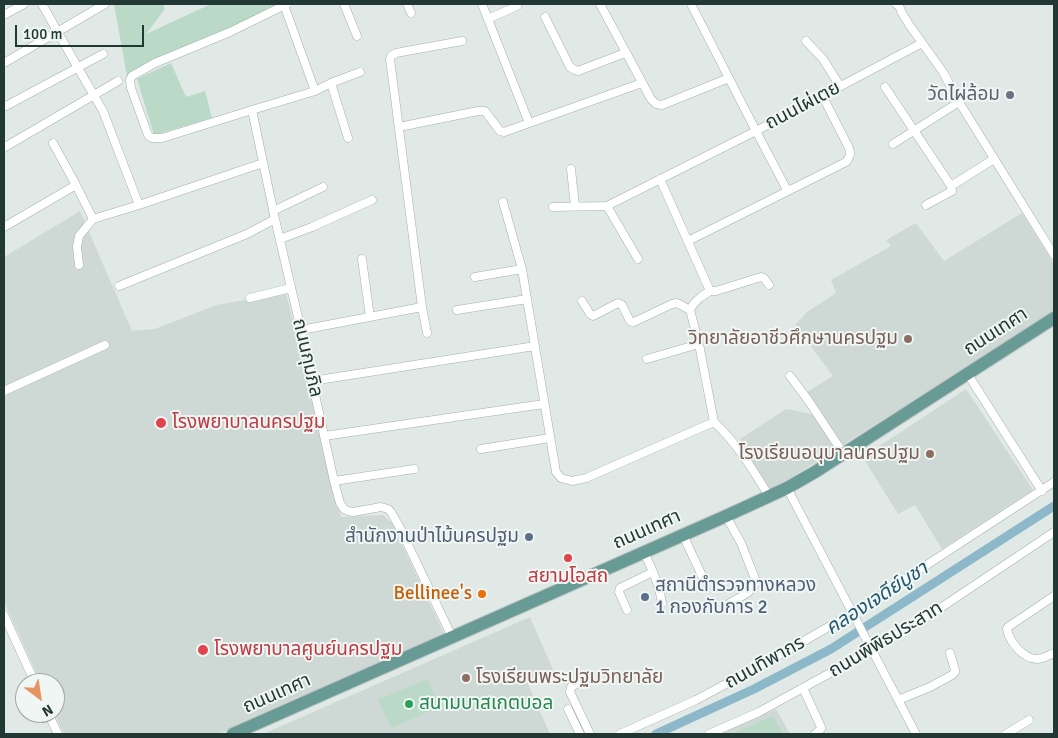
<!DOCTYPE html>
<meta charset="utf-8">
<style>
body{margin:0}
#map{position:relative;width:1058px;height:738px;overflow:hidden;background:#e0e9e6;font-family:Signika,sans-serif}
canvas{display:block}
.frame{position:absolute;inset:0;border:5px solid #223835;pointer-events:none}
.north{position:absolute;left:15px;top:673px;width:50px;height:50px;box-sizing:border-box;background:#f0f6f4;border:1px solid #9eaaa8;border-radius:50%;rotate:149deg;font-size:14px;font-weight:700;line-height:20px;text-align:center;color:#223835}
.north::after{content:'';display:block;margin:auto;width:18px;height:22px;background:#e59462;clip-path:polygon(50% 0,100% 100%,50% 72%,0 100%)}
.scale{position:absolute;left:15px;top:25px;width:129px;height:22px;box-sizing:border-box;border:2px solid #223835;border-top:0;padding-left:6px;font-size:15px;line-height:18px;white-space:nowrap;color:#223835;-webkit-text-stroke:4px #f0f6f4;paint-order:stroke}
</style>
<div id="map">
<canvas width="1058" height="738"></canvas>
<div class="frame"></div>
<div class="north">N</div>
<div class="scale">100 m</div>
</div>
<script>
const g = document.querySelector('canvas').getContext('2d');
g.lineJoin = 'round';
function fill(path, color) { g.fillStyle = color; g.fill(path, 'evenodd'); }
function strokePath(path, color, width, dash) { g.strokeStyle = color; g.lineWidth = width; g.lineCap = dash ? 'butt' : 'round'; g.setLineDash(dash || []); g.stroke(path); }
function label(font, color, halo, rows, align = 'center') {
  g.font = font + ' Signika,"Noto Sans Thai",sans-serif'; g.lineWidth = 4; g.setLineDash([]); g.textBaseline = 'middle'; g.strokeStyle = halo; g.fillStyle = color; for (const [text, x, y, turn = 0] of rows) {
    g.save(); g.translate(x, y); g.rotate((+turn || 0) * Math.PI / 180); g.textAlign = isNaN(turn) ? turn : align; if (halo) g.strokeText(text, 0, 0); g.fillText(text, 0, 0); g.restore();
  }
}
fill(new Path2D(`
 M80,211L132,331L155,329L216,305L286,293L341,517L383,515L392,523L445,636L219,734H64L54,713H55V683H41L4,602V257Z
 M1022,213L1054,264V311L767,493L740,439L786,409L817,415L802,395L833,376L795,325L807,312L836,293L831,280L891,246L886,240L916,223L944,261Z
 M966,389L1033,490L942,549L915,505L898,514L862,456L878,447Z
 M530,617L554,672L528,684L550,734H263Z
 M776,709L790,734H720Z`), '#ced9d5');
fill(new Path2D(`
 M114,4H163L165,9L146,34L211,4H283L157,59L127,76Z
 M171,63L186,97L205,91L212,118L154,135L137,79Z
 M427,679L439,707L391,728L378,700Z
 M773,716L783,734H732Z`), '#bad9c7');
strokePath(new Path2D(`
 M656,734L754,689L831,649L1054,506`), '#8cb8ca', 9);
const minor = new Path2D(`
 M42,4L78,68L103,111L139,205L263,163
 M287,4L230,32L155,63L132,76L130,80L131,88L148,135L152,138H162L252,110L315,91L331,83L360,72
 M344,4L357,36
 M407,4L411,13
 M482,4L529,123
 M600,4L651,99L656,104L662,105L729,78
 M691,4L756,131L922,43
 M896,4L899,6L902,13L910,26L943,72L959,102L1054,255
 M284,5L315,91
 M4,15L24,4
 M545,17L570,67L575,70L578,71L625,53
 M488,19L517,6
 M806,41L823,59L840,86
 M4,63L105,4
 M331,83L348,138
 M885,87L951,186L952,191L926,205
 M4,107L103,54
 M252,110L275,219L301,330L308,354L312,381L334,481L340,503L344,509L348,511L353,512L381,507L388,509L391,512L400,528L452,637
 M399,127L478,111H485L500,131L504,132L642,83
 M893,144L959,102
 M5,147L118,81
 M571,169L575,206
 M660,179L710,291C702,296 694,301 690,310L699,344L714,422
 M76,185L93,219
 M951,186L994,159
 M503,202L522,269L556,472L561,478L572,481L586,478L714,422
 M607,206L638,259
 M553,207L607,206L756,131L787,190
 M273,211L323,187
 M4,227L76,185L53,143
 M280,239L312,227L372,200
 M688,241L846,162C850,157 851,154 849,148L822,95
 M362,259L370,317
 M79,265L77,247L79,236L93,219L139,205
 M475,277L522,269
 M119,286L247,234L275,219
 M710,291H716L761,277L764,278L769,285
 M250,298L291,288
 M582,301L590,314L593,316L618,303L622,305L630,321L634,322L672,304L677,303L690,310
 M422,307L427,333
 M457,310L527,299
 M301,330L422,307L390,59L391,56L396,53L462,41
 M647,359L699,344
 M967,373L1042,491
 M790,376L808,400L843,453
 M312,381L535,346
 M4,391L105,345
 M714,422C737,443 753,470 769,496
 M324,436L544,404
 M481,449L550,438
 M334,481L414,469
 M787,488L916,734
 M726,516L741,543L756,581C754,592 739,597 730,603
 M683,535L703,578
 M644,552C652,570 659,583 662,603
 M627,610L619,592L620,588L653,572
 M4,615L35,683
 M1052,654C1047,656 1042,659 1037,659C1023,659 1009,641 1007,629L1008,627L1054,596
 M587,679L571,687L570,692L590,734
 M803,688L821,727V729L815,734
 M898,700L930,687L952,675L955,672V670L950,653
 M568,709L580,734
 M48,713L58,734
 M620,734L696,700L767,662L853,613L1054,482
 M709,734L759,712L872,650L933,613L1054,532
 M1006,734L1029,720`);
const primary = new Path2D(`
 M233,734L726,516L787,488L815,472L1054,318`);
strokePath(minor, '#a3b0ad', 9);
strokePath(primary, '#bdc3c2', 14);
strokePath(minor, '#fff', 8);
strokePath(primary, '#689b95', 12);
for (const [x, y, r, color] of [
 [1010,95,5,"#6b7280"],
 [908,339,5,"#8d6e63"],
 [161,423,6,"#e0444e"],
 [930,454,5,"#8d6e63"],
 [529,537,5,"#5c6f8a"],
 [568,558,5,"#e0444e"],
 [482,594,5,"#e8710a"],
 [645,597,5,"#5c6f8a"],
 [203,650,6,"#e0444e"],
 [466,678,5,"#8d6e63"],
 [409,704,5,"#2e9e5b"]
]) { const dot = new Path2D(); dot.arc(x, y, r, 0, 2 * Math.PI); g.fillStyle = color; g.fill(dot); strokePath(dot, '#f0f6f4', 2); }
label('19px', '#5b616d', '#f0f6f4', [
 ["วัดไผ่ล้อม",1000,95]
], 'right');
label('19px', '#223835', '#f0f6f4', [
 ["ถนนไผ่เตย",803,106,-28],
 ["ถนนเทศา",996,332,-33],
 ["ถนนกุมภิล",307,358,77],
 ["ถนนเทศา",647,530,-24],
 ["ถนนพิพิธประสาท",886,640,-31],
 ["ถนนทิพากร",765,663,-29],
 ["ถนนเทศา",277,694,-24]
]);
label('19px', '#785e54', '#f0f6f4', [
 ["วิทยาลัยอาชีวศึกษานครปฐม",898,339],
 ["โรงเรียนอนุบาลนครปฐม",920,454],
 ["โรงเรียนพระปฐมวิทยาลัย",476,678,"left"]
], 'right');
label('19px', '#be3a42', '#f0f6f4', [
 ["โรงพยาบาลนครปฐม",172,423],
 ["สยามโอสถ",568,577,"center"],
 ["โรงพยาบาลศูนย์นครปฐม",214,650]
], 'left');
label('19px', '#4e5e75', '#f0f6f4', [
 ["สำนักงานป่าไม้นครปฐม",519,537],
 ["สถานีตำรวจทางหลวง",655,586,"left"],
 ["1 กองกับการ 2",655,608,"left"]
], 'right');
label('19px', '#c56008', '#f0f6f4', [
 ["Bellinee's",472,594]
], 'right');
label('19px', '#27864d', '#f0f6f4', [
 ["สนามบาสเกตบอล",419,704]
], 'left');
label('italic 20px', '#22576e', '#f0f6f4', [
 ["คลองเจดีย์บูชา",877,599,-33]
]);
</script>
